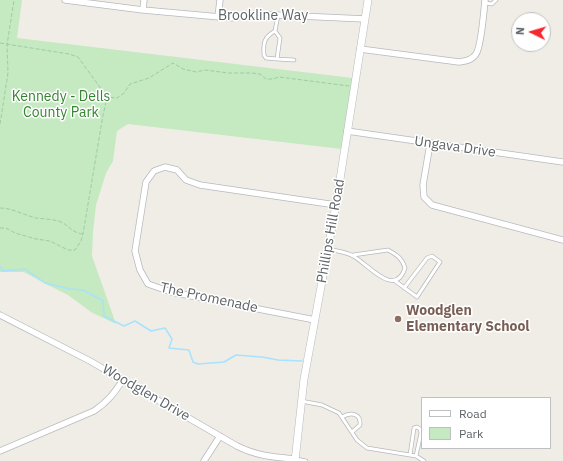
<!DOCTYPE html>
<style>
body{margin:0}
#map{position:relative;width:563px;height:461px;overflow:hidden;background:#f0ede6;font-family:"IBM Plex Sans",sans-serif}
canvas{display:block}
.legend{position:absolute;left:421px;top:397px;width:130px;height:52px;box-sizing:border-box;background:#fff;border:1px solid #bec1c2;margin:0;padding:5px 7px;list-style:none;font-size:12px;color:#5d6367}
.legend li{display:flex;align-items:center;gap:8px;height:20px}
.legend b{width:20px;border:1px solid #bec1c2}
.north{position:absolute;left:511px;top:12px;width:40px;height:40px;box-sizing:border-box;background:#fff;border:1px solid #bec1c2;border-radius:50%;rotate:275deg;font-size:11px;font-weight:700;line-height:16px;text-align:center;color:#5d6367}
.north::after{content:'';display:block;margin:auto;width:14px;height:18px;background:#f5282e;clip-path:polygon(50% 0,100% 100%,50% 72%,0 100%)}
</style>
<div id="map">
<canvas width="563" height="461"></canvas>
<ul class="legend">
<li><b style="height:5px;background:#fff"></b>Road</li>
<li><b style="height:11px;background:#c5e9c1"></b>Park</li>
</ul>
<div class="north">N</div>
</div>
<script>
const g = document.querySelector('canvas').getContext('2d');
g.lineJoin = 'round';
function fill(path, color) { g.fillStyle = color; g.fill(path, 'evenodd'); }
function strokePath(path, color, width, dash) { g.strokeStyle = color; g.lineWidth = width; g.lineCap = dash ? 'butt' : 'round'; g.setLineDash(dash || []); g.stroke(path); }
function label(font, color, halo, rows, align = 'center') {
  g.font = font + ' "IBM Plex Sans",sans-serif'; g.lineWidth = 3; g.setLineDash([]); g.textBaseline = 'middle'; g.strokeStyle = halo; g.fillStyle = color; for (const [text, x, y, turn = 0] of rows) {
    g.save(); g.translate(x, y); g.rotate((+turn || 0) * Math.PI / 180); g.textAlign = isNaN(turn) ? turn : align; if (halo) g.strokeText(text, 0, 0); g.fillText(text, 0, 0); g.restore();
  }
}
fill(new Path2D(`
 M0,0H22L17,38L353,78L342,149L128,124L117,131L113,161L106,173L96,205L93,232L92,256L116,324L91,312L68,295L44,283L24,272H0Z`), '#c5e9c1');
strokePath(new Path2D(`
 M0,267L3,271L25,269L45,283L70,289L83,290L103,301L104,316L124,326L135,321L151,331L165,328L172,339L169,348L189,350L193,362L198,364L224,362L236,355L262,357L278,360L302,361`), '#a7e2ff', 1.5);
const service = new Path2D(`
 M485,3L492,4L496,0
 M275,31C264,37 263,43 264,55L266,58L277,59L280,38L275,31L278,15
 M277,59L294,60
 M329,249C336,251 347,252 353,256C368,264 395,299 405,268C402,258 397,255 388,250L353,255
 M395,281L417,297L440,262L432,256L427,258L404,288
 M301,401L322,405L339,413L357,440L367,448L416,456L424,461
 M342,417C351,412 361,413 360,425L352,432
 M410,455L414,428L417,427L420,429L421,433L416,456
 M296,459L306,461`);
const minor = new Path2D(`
 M65,0L143,10L231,18L255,14L365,19
 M143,10L144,0
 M218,17L220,0
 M360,49L459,62C466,61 472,60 476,54C481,47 484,11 485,0
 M347,131L563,162
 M430,144L423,185L424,197L432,205L563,240
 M0,315L90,361L237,446C257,456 273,457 295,459
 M315,320L171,292L148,284L140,270L135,251L146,182L154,171L165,167L177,170L186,180L200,185L336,205
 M0,451L94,411C108,402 114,393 123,380
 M204,461L220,436`);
const tertiary = new Path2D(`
 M295,461L304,379L336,205L368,0`);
strokePath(service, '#b6b9bd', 4.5);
strokePath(minor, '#b6b9bd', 7);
strokePath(tertiary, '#b6b9bd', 8);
strokePath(new Path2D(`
 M0,43L69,54L78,57L107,97L117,98L124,93L130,84L149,78L173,63L183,69L196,72L205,70L228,73H252L260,74L266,79H273L279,77L349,86
 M0,124L8,73L7,45L14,0
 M0,208C12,208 24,215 36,218C44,219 54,219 61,222C70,226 70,232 83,234
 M0,228H6L15,233L36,239L50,241L68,250H75L81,241L83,234L103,115L107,98`), '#9bcda4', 1, [4, 2]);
strokePath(service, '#fff', 3);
strokePath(minor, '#fff', 5.5);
strokePath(tertiary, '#fff', 7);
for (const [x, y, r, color] of [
 [398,319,4,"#8d6e63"]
]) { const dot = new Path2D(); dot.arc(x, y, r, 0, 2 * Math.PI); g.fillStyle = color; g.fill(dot); strokePath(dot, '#fff', 1.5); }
label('14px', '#5d6367', '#fff', [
 ["Brookline Way",263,16],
 ["Ungava Drive",455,147,8],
 ["Phillips Hill Road",331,231,-80],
 ["The Promenade",209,298,12],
 ["Woodglen Drive",146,393,30]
]);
label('14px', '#34842f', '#fff', [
 ["Kennedy - Dells",61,97],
 ["County Park",61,113]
]);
label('bold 14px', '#785e54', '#fff', [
 ["Woodglen",406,311],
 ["Elementary School",406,327]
], 'left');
</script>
